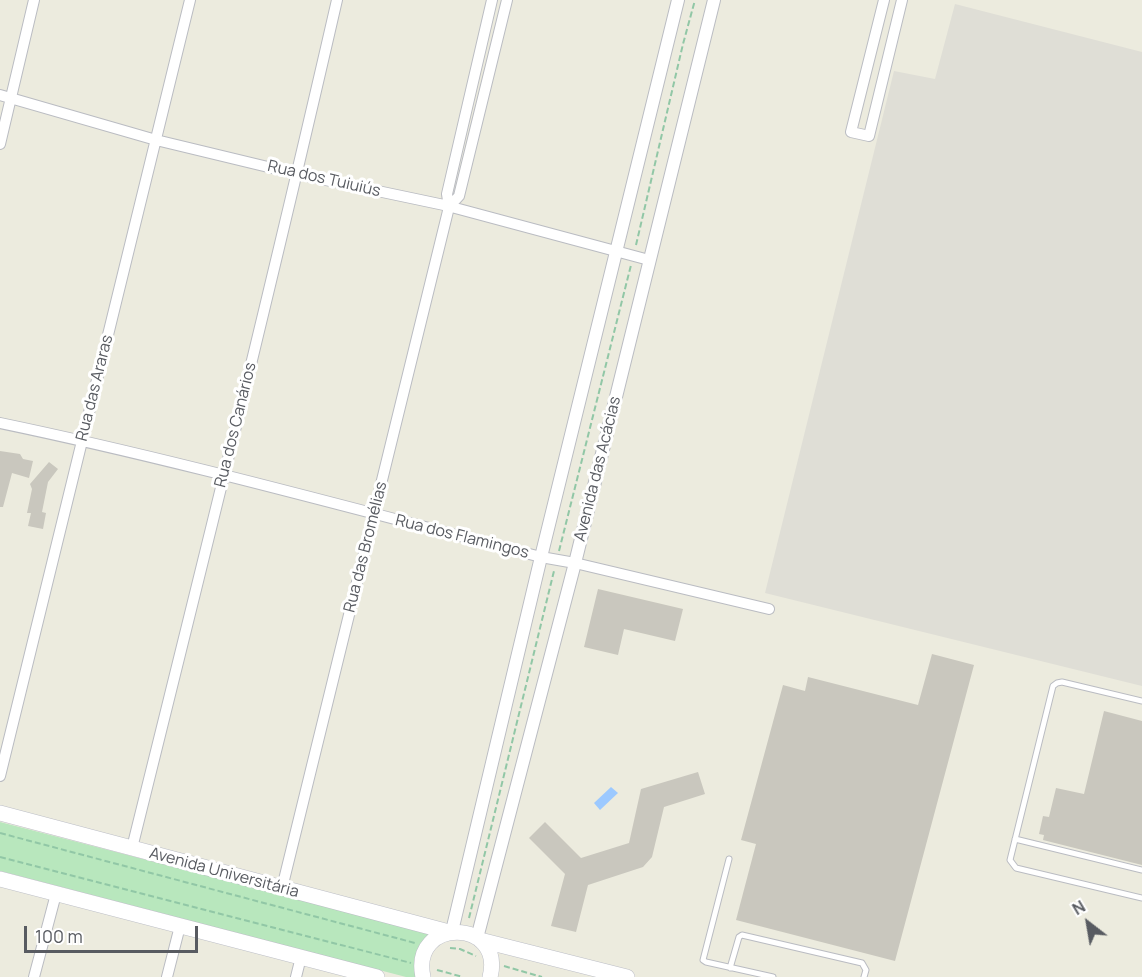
<!DOCTYPE html>
<meta charset="utf-8">
<style>
body{margin:0}
#map{position:relative;width:1142px;height:977px;overflow:hidden;background:#ecebde;font-family:Manrope,sans-serif}
canvas{display:block}
.north{position:absolute;left:1058px;top:893px;width:60px;height:60px;-webkit-text-stroke:4px #fff;paint-order:stroke;rotate:329deg;font-size:16px;font-weight:700;line-height:24px;text-align:center;color:#585b61}
.north::after{content:'';display:block;margin:auto;width:21px;height:27px;background:#585b61;clip-path:polygon(50% 0,100% 100%,50% 72%,0 100%)}
.scale{position:absolute;left:24px;top:926px;width:174px;height:27px;box-sizing:border-box;border:3px solid #585b61;border-top:0;padding-left:8px;font-size:18px;line-height:21px;white-space:nowrap;color:#585b61;-webkit-text-stroke:4px #fff;paint-order:stroke}
</style>
<div id="map">
<canvas width="1142" height="977"></canvas>
<div class="north">N</div>
<div class="scale">100 m</div>
</div>
<script>
const g = document.querySelector('canvas').getContext('2d');
g.lineJoin = 'round';
function fill(path, color) { g.fillStyle = color; g.fill(path, 'evenodd'); }
function strokePath(path, color, width, dash) { g.strokeStyle = color; g.lineWidth = width; g.lineCap = dash ? 'butt' : 'round'; g.setLineDash(dash || []); g.stroke(path); }
function label(font, color, halo, rows, align = 'center') {
  g.font = font + ' Manrope,sans-serif'; g.lineWidth = 6; g.setLineDash([]); g.textBaseline = 'middle'; g.strokeStyle = halo; g.fillStyle = color; for (const [text, x, y, turn = 0] of rows) {
    g.save(); g.translate(x, y); g.rotate((+turn || 0) * Math.PI / 180); g.textAlign = isNaN(turn) ? turn : align; if (halo) g.strokeText(text, 0, 0); g.fillText(text, 0, 0); g.restore();
  }
}
fill(new Path2D(`
 M955,4L1142,52V686L765,593L894,71L935,79Z`), '#dfded6');
fill(new Path2D(`
 M0,822L429,933C422,946 412,961 417,977H406L0,871Z`), '#b8e7bd');
fill(new Path2D(`
 M611,787L618,793L600,810L594,803Z`), '#9cc9ff');
fill(new Path2D(`
 M0,451L20,454L23,459L33,461L29,478L12,473L3,507H0Z
 M49,462L58,469L48,482L42,512L46,513L43,529L28,526L31,513H27L32,489L30,484Z
 M598,589L683,609L675,641L624,629L618,655L584,647Z
 M932,654L974,665L895,961L736,920L756,844L741,840L783,685L805,691L808,677L918,705Z
 M1104,711L1142,721V865L1043,840L1044,835L1039,834L1043,816L1049,817L1056,788L1084,794Z
 M698,772L705,794L664,807L652,857L643,867L588,885L576,932L551,926L565,874L529,838L545,822L581,858L629,843L641,789Z`), '#c9c7be');
const service = new Path2D(`
 M1142,701L1062,682L1057,683L1053,686L1010,860L1016,868L1142,898
 M1015,839L1142,870
 M729,859L703,960L706,962L773,977
 M730,968L739,937L742,935L862,963L866,970L864,977`);
const minor = new Path2D(`
 M884,0L851,132L869,136L902,0
 M0,95L156,140L297,174L444,205L649,260
 M0,144L34,0
 M449,207L459,196L507,0
 M0,423C182,461 361,511 541,557L575,563L769,609
 M0,776L190,0
 M132,848C202,566 272,284 337,0
 M282,888L449,207L447,194L492,0
 M34,977L56,894
 M167,977L180,926
 M296,977L301,957`);
const tertiary = new Path2D(`
 M452,931L541,557L678,0
 M477,938L575,563L714,0`);
const secondary = new Path2D(`
 M0,813L449,932
 M0,879L377,977
 M480,940L627,977
 M423,977C410,917 505,918 490,977`);
strokePath(service, '#babcc2', 7);
strokePath(minor, '#babcc2', 12);
strokePath(tertiary, '#babcc2', 14);
strokePath(secondary, '#bcbec6', 16);
strokePath(new Path2D(`
 M636,245L683,44L695,0
 M559,551L631,265
 M0,833L415,943
 M0,857L411,963
 M469,918L554,571
 M450,948L460,949L476,956
 M504,966L542,977
 M437,970L463,977`), '#91c7a6', 2, [6, 3]);
strokePath(service, '#fff', 5);
strokePath(minor, '#fff', 10);
strokePath(tertiary, '#fff', 12);
strokePath(secondary, '#fff', 15);
label('16px', '#585b61', '#fff', [
 ["Rua dos Tuiuiús",324,179,13],
 ["Rua das Araras",95,388,-76],
 ["Rua dos Canários",236,425,-76],
 ["Avenida das Acácias",598,469,-76],
 ["Rua dos Flamingos",462,537,14],
 ["Rua das Bromélias",366,547,-76],
 ["Avenida Universitária",224,873,15]
]);
</script>
